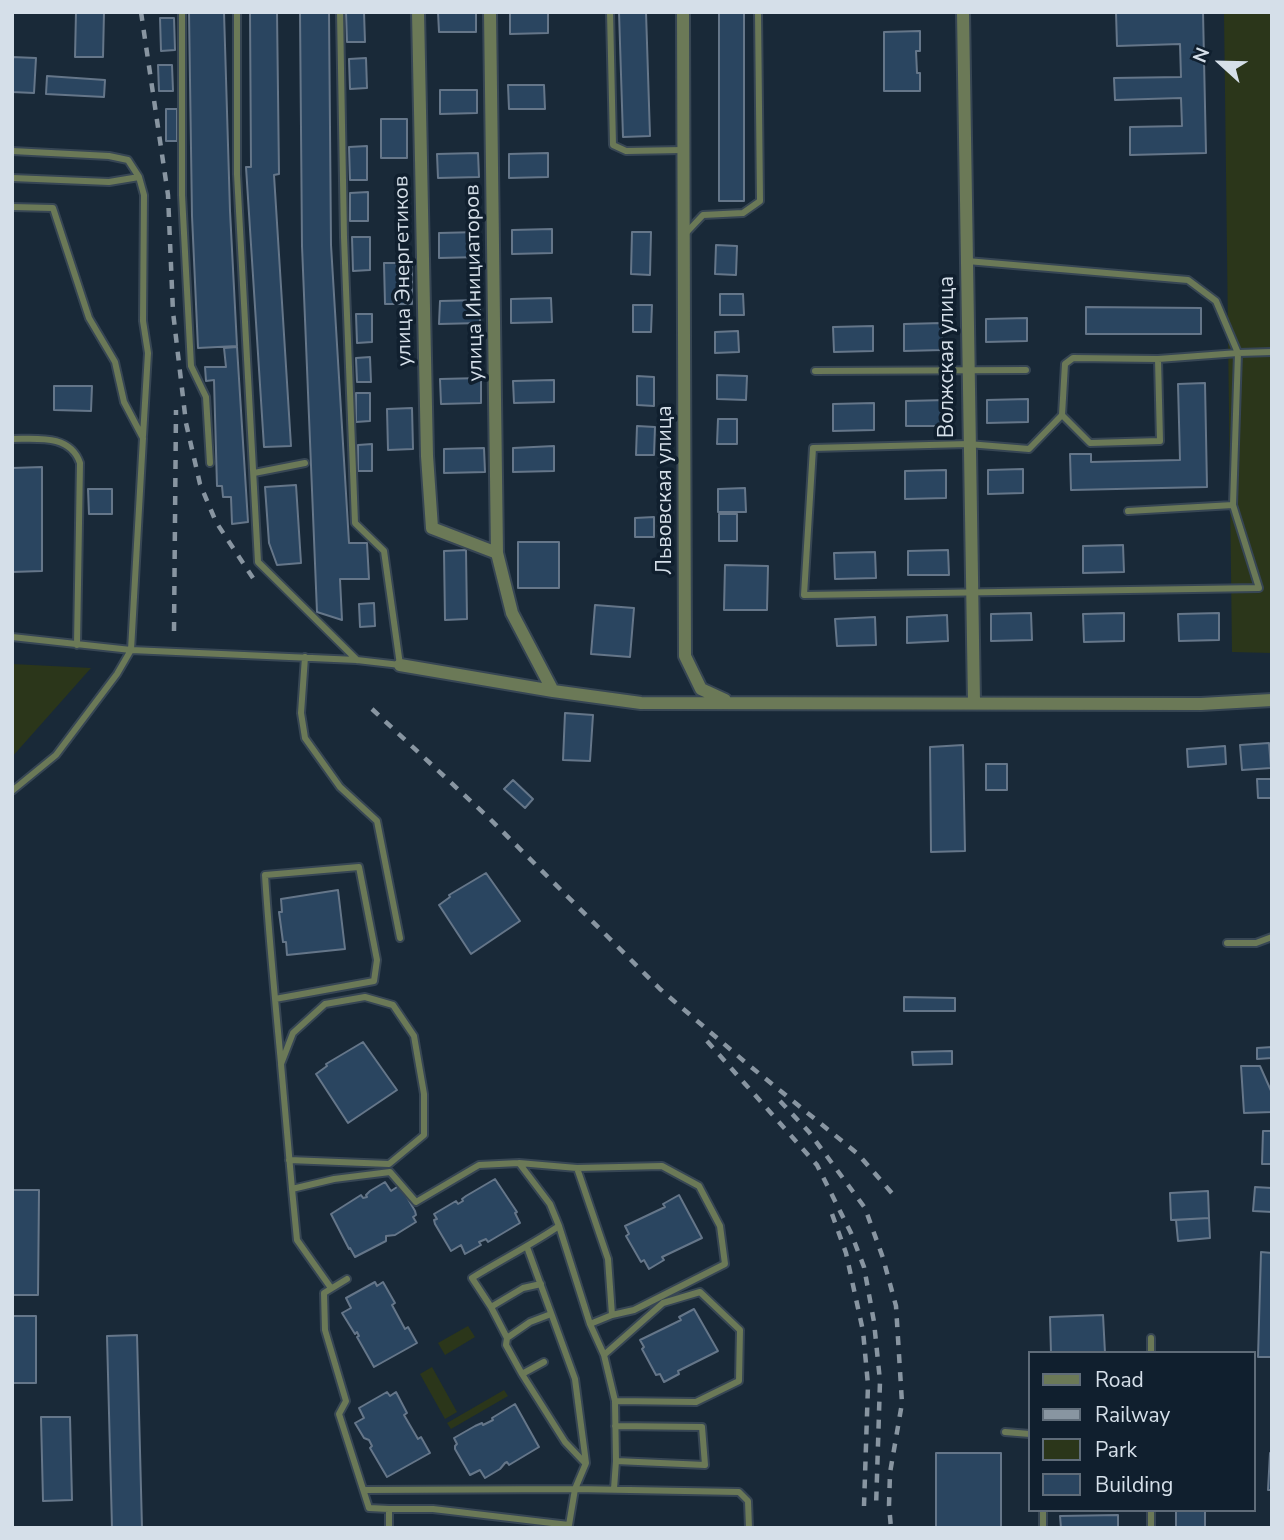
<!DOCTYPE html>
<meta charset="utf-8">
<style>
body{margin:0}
#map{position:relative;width:1284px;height:1540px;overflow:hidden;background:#192938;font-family:"Nunito Sans",sans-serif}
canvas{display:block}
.frame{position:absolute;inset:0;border:14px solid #d5dfe9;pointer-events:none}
.legend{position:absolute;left:1028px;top:1351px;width:228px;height:161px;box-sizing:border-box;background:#101f2e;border:2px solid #5f6c79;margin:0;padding:9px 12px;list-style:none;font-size:21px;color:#d5dfe9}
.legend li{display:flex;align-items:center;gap:14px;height:35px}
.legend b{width:35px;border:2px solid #5f6c79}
.north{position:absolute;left:1186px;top:28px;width:70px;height:70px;-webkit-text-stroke:5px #101f2e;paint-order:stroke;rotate:292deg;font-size:19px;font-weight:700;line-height:28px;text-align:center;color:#d5dfe9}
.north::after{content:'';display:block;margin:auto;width:24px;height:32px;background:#d5dfe9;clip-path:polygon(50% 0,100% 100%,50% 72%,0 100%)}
</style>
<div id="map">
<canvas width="1284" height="1540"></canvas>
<div class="frame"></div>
<ul class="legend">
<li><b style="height:9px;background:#6b7957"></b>Road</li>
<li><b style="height:9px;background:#8895a1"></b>Railway</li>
<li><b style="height:19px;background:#2b361a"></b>Park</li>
<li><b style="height:19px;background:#2a4560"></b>Building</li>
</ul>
<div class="north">N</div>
</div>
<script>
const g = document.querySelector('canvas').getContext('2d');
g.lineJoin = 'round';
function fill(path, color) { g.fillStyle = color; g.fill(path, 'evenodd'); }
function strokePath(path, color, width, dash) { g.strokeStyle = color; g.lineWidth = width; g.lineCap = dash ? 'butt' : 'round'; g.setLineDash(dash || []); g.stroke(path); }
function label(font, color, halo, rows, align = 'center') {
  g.font = font + ' "Nunito Sans",sans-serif'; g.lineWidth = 7; g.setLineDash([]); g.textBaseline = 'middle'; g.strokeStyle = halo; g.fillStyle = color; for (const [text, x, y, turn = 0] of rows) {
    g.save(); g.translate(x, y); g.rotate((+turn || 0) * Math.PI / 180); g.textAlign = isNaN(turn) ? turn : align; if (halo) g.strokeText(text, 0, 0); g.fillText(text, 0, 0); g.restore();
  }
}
fill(new Path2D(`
 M1224,12H1272V653L1232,652Z
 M12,664L91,668L12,757Z
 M468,1326L475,1337L445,1355L438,1343Z
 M432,1367L457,1412L445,1419L420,1374Z
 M504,1390L508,1396L451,1429L447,1423Z`), '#2b361a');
const building = new Path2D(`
 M76,12H104L103,57H75Z
 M189,12H224L230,211L237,346L198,348L192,216Z
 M250,12H277L279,174L274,175L291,446L264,447L246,167H251Z
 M300,12H329L331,245L349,543H367L369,579H340L342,620L317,612L302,246Z
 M346,12H364L365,42H347Z
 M438,12H476V32H439Z
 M510,12H548V33L510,34Z
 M619,12H646L650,136L623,137Z
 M719,12H744V201H719Z
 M1116,12H1203L1206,153L1130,155V127L1182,126L1181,98L1115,100L1114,78L1181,77L1180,44L1117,46Z
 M160,18H174L175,50L161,51Z
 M920,31V51H916L917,73H920V91H884V32Z
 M12,57L36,58L34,93L12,92Z
 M366,58L367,88L350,89L349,59Z
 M158,65H172L173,91H159Z
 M47,76L105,80L104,97L46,94Z
 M508,85H544L545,109H509Z
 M440,90H477V113L440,114Z
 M166,109H177V141H166Z
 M381,119H407V158H381Z
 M367,146V180H350L349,147Z
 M478,153L479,177L438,178L437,154Z
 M548,153V177L509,178V154Z
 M368,192V221H350V193Z
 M552,229V253L512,254V230Z
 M479,232L480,257L439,258V233Z
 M632,232H651L650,275L631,274Z
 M352,237H370V270L353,271Z
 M716,245L737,246L736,275L715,274Z
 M384,263H412V304H385Z
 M720,294H743L744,315H720Z
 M551,298L552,322L511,323V299Z
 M480,300V323L439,324L440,301Z
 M633,305H652L651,332H633Z
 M1086,307L1201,308V334H1086Z
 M356,314H372V342L357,343Z
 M1027,318V341L986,342V319Z
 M942,323V350L904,351V324Z
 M873,326V351L834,352L833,327Z
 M738,331L739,352L715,353V332Z
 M237,347L248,522L232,524L231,497H223L222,486H217L214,380L206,381L205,367H226L224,348Z
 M370,357L371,382H357L356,358Z
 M717,375L747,376L746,400L717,399Z
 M637,376L654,377V406L637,405Z
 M481,378V403L441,404L440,379Z
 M554,380V402L514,403L513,381Z
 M1205,383L1207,487L1071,490L1070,454H1091V462L1180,460L1178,384Z
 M54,386H92L91,411L54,410Z
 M356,393H370V421L356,422Z
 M1028,399V422L987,423V400Z
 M946,400L947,426H906V401Z
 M874,403V430L833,431V404Z
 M412,408L413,449L388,450L387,409Z
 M718,419H737V444H717Z
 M637,426L655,427L654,455H636Z
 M372,444V471H358V445Z
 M554,446V471L513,472V448Z
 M484,448L485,472L444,473V449Z
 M42,467V571L12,572V468Z
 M1023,469V493L988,494V470Z
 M946,470V498L905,499V471Z
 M296,485L301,563L277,565L269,543L265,487Z
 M745,488L746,512H718V489Z
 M88,489H112V514H89Z
 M719,514H737V541H719Z
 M654,517V537H635V518Z
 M518,542H559V588H518Z
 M1123,545L1124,572L1083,573V546Z
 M466,550L467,619L445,620L444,551Z
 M948,550L949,575H908V551Z
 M875,552L876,578L835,579L834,553Z
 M725,565L768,566L767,610H724Z
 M374,603L375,626L360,627L359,604Z
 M595,605L634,608L630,657L591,654Z
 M1031,613L1032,640L991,641V614Z
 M1124,613V641L1084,642L1083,614Z
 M1219,613V640L1179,641L1178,614Z
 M947,615L948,641L907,643V617Z
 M875,617L876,645L837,646L835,619Z
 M565,713L593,715L590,761L563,760Z
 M1269,743L1271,768L1242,770L1240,745Z
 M963,745L965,851L931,852L930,747Z
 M1225,746L1226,764L1188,767L1187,749Z
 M986,764H1007V790H986Z
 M1257,779H1272V798H1258Z
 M513,780L533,799L525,808L504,789Z
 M486,873L520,921L471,954L439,905L450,897L449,895Z
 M338,890L345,949L287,955L286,942H283L279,912H282L281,899Z
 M904,997L955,998V1011H904Z
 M363,1042L397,1090L348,1123L316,1074L327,1066L326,1064Z
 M1272,1047V1058L1257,1059V1048Z
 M952,1051V1064L913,1065L912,1052Z
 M1241,1066H1260L1272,1093V1112L1244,1113Z
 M1263,1131H1272V1164H1262Z
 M495,1179L517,1212L515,1213L520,1223L488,1242L486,1239L479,1242L481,1245L465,1254L461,1245L451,1251L435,1224L434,1220L437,1219L434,1214L456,1201L458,1204L463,1201L462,1199L466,1196Z
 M385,1182L391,1191L400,1185L415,1211L416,1215L413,1217L416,1222L395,1235L386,1236V1241L355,1257L350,1248L349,1249L331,1214L361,1195L363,1198L367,1197L366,1195L370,1191Z
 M1255,1187L1272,1188V1212L1253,1211Z
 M12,1190H39L38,1295H12Z
 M1208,1191L1209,1218L1171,1220L1170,1193Z
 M679,1195L702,1238L662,1257L664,1260L649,1269L644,1260L641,1262L626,1236L629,1234L625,1226L665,1207L663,1204Z
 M1209,1218L1210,1238L1178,1241L1176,1220Z
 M1261,1252L1272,1253V1357H1258Z
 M375,1282L377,1286L383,1282L395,1303L392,1305L405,1329L408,1327L417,1343L374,1367L357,1337L359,1336L357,1332L355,1334L342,1313L351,1308L346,1298Z
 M694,1309L718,1351L678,1371L679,1374L664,1382L660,1374L656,1375L642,1349L644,1347L640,1340L681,1320L679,1317Z
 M1103,1315L1105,1353H1051L1050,1317Z
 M12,1316H36V1383H12Z
 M137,1335L142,1528H112L107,1336Z
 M387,1392L390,1396L396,1392L407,1413L404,1415L418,1439L421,1437L430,1453L387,1477L370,1448L372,1446L369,1440L364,1438L355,1423L364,1418L359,1408Z
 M515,1404L539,1447L509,1465L507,1462L505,1463L500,1469L485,1478L480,1470L470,1475L455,1449V1446L457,1444L454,1438L475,1426L482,1423L483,1425L493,1420L492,1418Z
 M41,1417H70L72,1500L43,1501Z
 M936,1453H1001V1528H936Z
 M1270,1453H1272V1490H1268Z
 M1176,1510H1205V1528H1176Z
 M1118,1515V1528H1061L1060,1516Z`);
fill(building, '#2a4560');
strokePath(building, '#657689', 2);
const service = new Path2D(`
 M182,12V195L191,366L206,397L210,463
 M237,12V174L258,562L357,660
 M610,12L613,145L626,151L683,150
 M12,151L109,156L128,160L139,177L144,195L143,321L148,353L143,436
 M12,178L109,182L139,177
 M686,233L703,215L743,213L760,201L758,12
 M967,261L1188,280L1216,301L1238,353L1158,359L1073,358L1065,364L1062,415L1029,449L968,444L813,448L804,595L1259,588L1233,505L1238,353L1272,352
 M815,371L1026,370
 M1062,415L1090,443L1160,441L1158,359
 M12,439C37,439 70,434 80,463L77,645
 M254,473L305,463
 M1128,511L1233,505
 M12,637L131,650L357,660L400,665L384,551L355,523L344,237L340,12
 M305,657L301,713L305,738L340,787L377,821L400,938
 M12,791L56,755L117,674L131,650L143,438L124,402L115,362L89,318L53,208L12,207
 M1227,943H1256L1272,937
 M275,999L374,981L377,960L359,867L265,875C269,937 275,1000 281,1063
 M289,1160L389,1164L424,1135V1094L414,1036L393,1005L365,997L325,1004L293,1033L281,1064L292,1189
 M519,1163L577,1168L662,1166L699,1186L720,1226L725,1264L634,1310L612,1315L608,1259L577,1168
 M559,1226L590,1324L604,1355L615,1401L616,1461L614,1489
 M347,1279L324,1293L325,1330L346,1401L339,1414L369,1508L389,1509
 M331,1288L297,1240L292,1189L334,1179L390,1172L416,1202L479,1165L519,1163L550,1204L559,1226C531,1245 501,1260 472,1278L491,1307
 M590,1324L612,1315
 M507,1338L491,1307L523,1288L541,1284
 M1151,1338V1353
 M604,1355L663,1303L700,1292L740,1330L739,1381L696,1402L615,1401
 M544,1362L522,1374L565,1442L584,1462
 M522,1374L506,1345L507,1338L530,1322L551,1314
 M615,1426L702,1427L705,1465L616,1461
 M1005,1432L1030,1434
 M364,1490L575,1489L739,1492L748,1501L749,1528
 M1043,1510V1528
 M389,1528V1509H433L569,1525L575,1489L586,1463L575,1379L527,1247
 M1151,1528V1510`);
const minor = new Path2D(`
 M418,12L427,456L432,528L497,553L512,613L553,691
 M490,12L497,553
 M683,12L685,656L701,689L725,700
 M963,12L974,702
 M400,665L553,691L641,703L1201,704L1272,700`);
strokePath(service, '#374654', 10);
strokePath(minor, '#374654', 16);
strokePath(service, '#6b7957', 6);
strokePath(minor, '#6b7957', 12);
strokePath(new Path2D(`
 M141,12L168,195L173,312L186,423L200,484L216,522L253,578
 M174,631L176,410
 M372,709L490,819L660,989L745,1062L858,1154L897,1199
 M707,1041L817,1165L851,1233L864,1267L874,1322L880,1381L876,1508
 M780,1101L809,1132L865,1208L883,1258L896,1306L902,1403L890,1473L889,1505L891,1528
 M832,1214L846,1253L863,1331L868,1385L864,1506`), '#8895a1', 4.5, [9, 9]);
label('21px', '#d5dfe9', '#101f2e', [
 ["улица Энергетиков",404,271,-91],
 ["улица Инициаторов",475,283,-91],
 ["Волжская улица",948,357,-90],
 ["Львовская улица",666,490,-90]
]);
</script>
